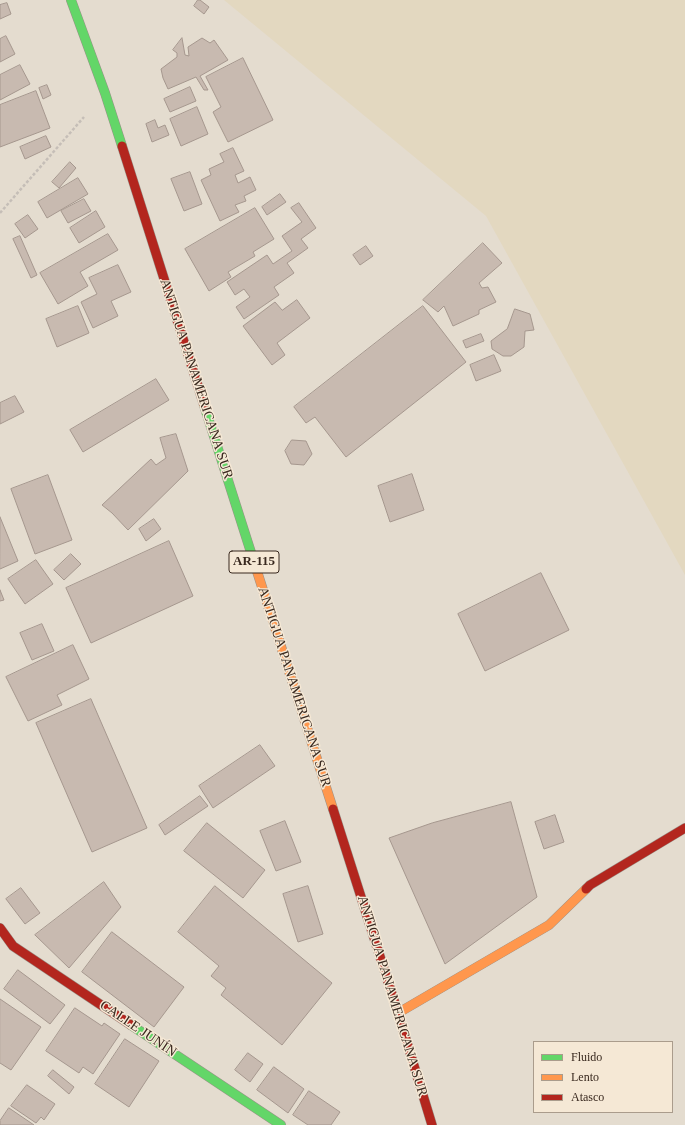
<!DOCTYPE html>
<meta charset="utf-8">
<style>
body{margin:0}
#map{position:relative;width:685px;height:1125px;overflow:hidden;background:#e4dccf;font-family:"Times New Roman",serif}
canvas{display:block}
.legend{position:absolute;left:533px;top:1041px;width:140px;height:72px;box-sizing:border-box;background:#f5e8d5;border:1px solid #aa9c8c;margin:0;padding:5px 7px;list-style:none;font-size:12px;color:#39291f}
.legend li{display:flex;align-items:center;gap:8px;height:20px}
.legend b{width:20px;border:1px solid #aa9c8c}
</style>
<div id="map">
<canvas width="685" height="1125"></canvas>
<ul class="legend">
<li><b style="height:5px;background:#63d668"></b>Fluido</li>
<li><b style="height:5px;background:#ff974d"></b>Lento</li>
<li><b style="height:5px;background:#b3261e"></b>Atasco</li>
</ul>
</div>
<script>
const g = document.querySelector('canvas').getContext('2d');
g.lineJoin = 'round';
function fill(path, color) { g.fillStyle = color; g.fill(path, 'evenodd'); }
function strokePath(path, color, width, dash) { g.strokeStyle = color; g.lineWidth = width; g.lineCap = dash ? 'butt' : 'round'; g.setLineDash(dash || []); g.stroke(path); }
function label(font, color, halo, rows, align = 'center') {
  g.font = font + ' "Times New Roman",serif'; g.lineWidth = 3; g.setLineDash([]); g.textBaseline = 'middle'; g.strokeStyle = halo; g.fillStyle = color; for (const [text, x, y, turn = 0] of rows) {
    g.save(); g.translate(x, y); g.rotate((+turn || 0) * Math.PI / 180); g.textAlign = isNaN(turn) ? turn : align; if (halo) g.strokeText(text, 0, 0); g.fillText(text, 0, 0); g.restore();
  }
}
fill(new Path2D(`
 M224,0H685V575L486,216Z`), '#e3d8c0');
const building = new Path2D(`
 M198,0H200L209,7L204,14L194,6Z
 M7,3L11,14L0,19V5Z
 M6,36L15,54L0,62V39Z
 M182,38L185,55L189,56L188,47L202,38L210,43L214,40L228,60L200,76L208,90H204L196,77L168,89L163,78L161,69L177,57V53L173,50Z
 M243,58L273,120L228,142L213,112L221,107L206,77Z
 M20,65L30,84L0,100V75Z
 M47,85L51,95L43,99L39,88Z
 M190,87L196,101L170,112L164,99Z
 M36,91L50,128L0,147V105Z
 M197,107L208,134L181,146L170,119Z
 M155,120L158,128L165,125L169,135L152,142L146,124Z
 M46,136L51,147L25,159L20,147Z
 M233,148L244,171L235,175L238,183L250,177L256,190L244,196L246,201L235,205L239,212L220,221L201,180L211,175L209,169L224,162L220,154Z
 M70,162L76,168L59,188L52,182Z
 M190,172L202,204L184,211L171,179Z
 M78,178L88,194L47,218L38,202Z
 M280,194L286,202L267,215L262,207Z
 M84,199L91,211L68,223L61,211Z
 M299,203L316,228L301,239L308,248L287,263L294,273L274,287L279,295L244,319L236,307L250,297L244,289L235,295L227,282L267,255L273,264L292,251L282,236L302,222L291,208Z
 M255,208L274,239L253,252L255,256L228,272L231,277L209,291L185,249Z
 M96,211L105,227L79,243L70,228Z
 M28,215L38,229L25,238L15,224Z
 M108,234L118,250L80,272L88,286L58,304L40,273Z
 M20,236L37,275L31,278L13,239Z
 M483,243L502,263L479,283L482,288L488,287L496,302L479,310V314L453,326L444,306L438,312L423,300Z
 M366,246L373,256L360,265L353,255Z
 M118,265L131,292L111,301L118,316L93,328L81,302L97,294L89,278Z
 M297,300L310,318L277,343L285,355L272,365L243,326L275,302L282,310Z
 M78,306L89,333L57,347L46,319Z
 M423,306L466,362L346,457L315,417L306,423L294,407Z
 M515,309L530,314L534,330L525,331L524,347L511,356H503L492,349L491,341L507,329Z
 M481,334L484,341L466,348L463,341Z
 M494,355L501,371L476,381L470,365Z
 M156,379L169,400L83,452L70,430Z
 M15,396L24,412L0,424V403Z
 M176,434L188,471L128,530L112,513L102,505L151,459L156,465L166,458L160,438Z
 M292,440L306,441L312,454L304,465L291,464L285,451Z
 M412,474L424,510L390,522L378,486Z
 M48,475L72,540L35,554L11,489Z
 M0,517L18,561L0,569Z
 M154,519L161,529L146,541L139,529Z
 M169,541L193,596L91,643L66,588Z
 M71,554L81,564L64,580L54,570Z
 M36,560L53,584L25,604L8,579Z
 M541,573L569,630L485,671L458,614Z
 M0,590L4,600L0,601Z
 M42,624L54,651L32,660L20,633Z
 M73,645L89,679L57,695L62,705L28,721L6,677Z
 M91,699L147,828L92,852L36,723Z
 M260,745L275,766L213,808L199,786Z
 M200,796L208,806L165,835L159,825Z
 M511,802L537,897L445,964L389,838L432,823Z
 M555,815L564,842L544,849L535,822Z
 M285,821L301,862L276,871L260,831Z
 M207,823L265,870L243,898L184,851Z
 M104,882L121,907L69,968L35,935Z
 M215,886L332,983L282,1045L221,995L226,988L211,976L219,966L178,932Z
 M308,886L323,934L298,942L283,894Z
 M21,888L40,913L25,924L6,899Z
 M112,932L184,987L154,1027L82,972Z
 M18,970L65,1005L50,1024L4,989Z
 M0,999L41,1027L11,1070L0,1063Z
 M75,1008L102,1026L104,1023L120,1034L93,1074L83,1067L79,1073L46,1051Z
 M125,1039L159,1061L129,1107L95,1084Z
 M248,1053L263,1064L250,1082L235,1070Z
 M274,1067L304,1089L288,1113L257,1090Z
 M53,1070L74,1087L69,1094L48,1076Z
 M27,1085L55,1104L44,1120L41,1117L36,1123L11,1106Z
 M309,1091L340,1112L331,1125H308L293,1115Z
 M9,1108L34,1125H0V1121Z`);
fill(building, '#c8bab0');
strokePath(building, '#a5978e', 1);
const fast = new Path2D(`
 M71,0L105,93L122,146
 M204,405L255,565
 M131,1025L281,1125`);
const slow = new Path2D(`
 M255,565L333,809
 M398,1013L549,925L586,889`);
const jam = new Path2D(`
 M122,146L204,405
 M333,809L398,1013L432,1125
 M586,889L590,885L685,828
 M0,928L13,946L131,1025`);
strokePath(fast, '#999188', 10);
strokePath(slow, '#999188', 10);
strokePath(jam, '#999188', 10);
strokePath(new Path2D(`
 M0,213L84,117`), '#c5beb7', 2.5, [3, 2]);
strokePath(fast, '#63d668', 9);
strokePath(slow, '#ff974d', 9);
strokePath(jam, '#b3261e', 9);
for (const [x, y, w] of [
 [254,562,50]
]) { const box = new Path2D(); box.roundRect(x - w / 2, y - 11, w, 22, 3); g.fillStyle = '#f5e8d5'; g.fill(box); strokePath(box, '#39291f', 1); }
label('bold 13px', '#39291f', null, [
 ["AR-115",254,562]
]);
label('14px', '#39291f', '#f5e8d5', [
 ["ANTIGUA PANAMERICANA SUR",196,379,72],
 ["ANTIGUA PANAMERICANA SUR",294,687,72],
 ["ANTIGUA PANAMERICANA SUR",392,996,73],
 ["CALLE JUNÍN",138,1029,34]
]);
</script>
